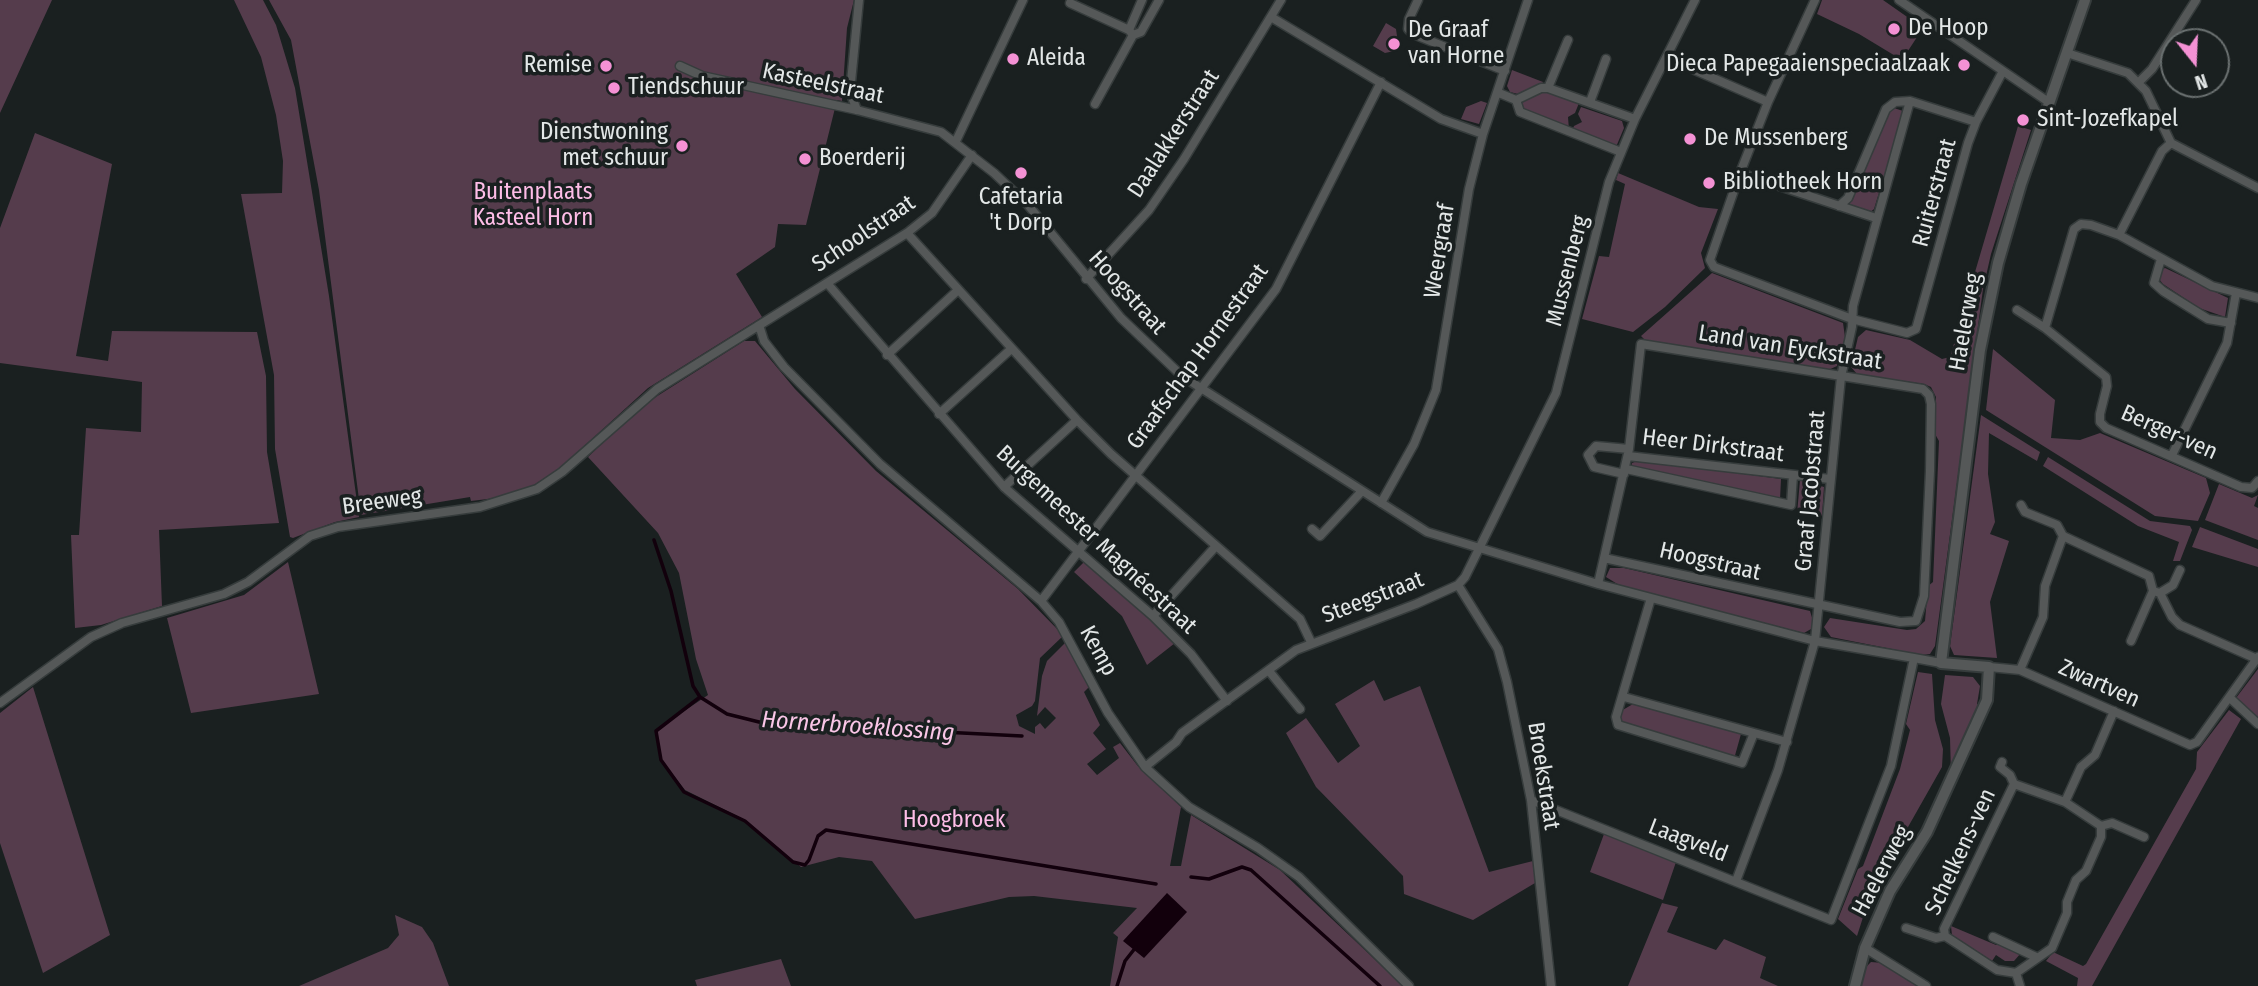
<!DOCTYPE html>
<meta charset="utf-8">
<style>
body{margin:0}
#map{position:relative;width:2258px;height:986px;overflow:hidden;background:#1a2020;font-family:"Fira Sans Condensed",sans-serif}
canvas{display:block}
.north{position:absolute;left:2160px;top:28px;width:70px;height:70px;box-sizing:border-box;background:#1a2020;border:2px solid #6a7070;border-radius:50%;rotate:162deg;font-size:19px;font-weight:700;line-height:28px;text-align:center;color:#e3e7e7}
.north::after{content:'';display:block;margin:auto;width:24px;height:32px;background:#f491d4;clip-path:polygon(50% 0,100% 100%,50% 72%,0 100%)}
</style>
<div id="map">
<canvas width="2258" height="986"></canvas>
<div class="north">N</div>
</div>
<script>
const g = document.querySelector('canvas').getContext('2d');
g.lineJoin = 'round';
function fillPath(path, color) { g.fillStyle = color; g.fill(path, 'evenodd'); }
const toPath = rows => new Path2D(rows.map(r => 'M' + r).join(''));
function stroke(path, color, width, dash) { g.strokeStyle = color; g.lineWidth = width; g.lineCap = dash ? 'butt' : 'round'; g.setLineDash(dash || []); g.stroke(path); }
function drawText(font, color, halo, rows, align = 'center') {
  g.font = font + ' "Fira Sans Condensed",sans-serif'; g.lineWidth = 7; g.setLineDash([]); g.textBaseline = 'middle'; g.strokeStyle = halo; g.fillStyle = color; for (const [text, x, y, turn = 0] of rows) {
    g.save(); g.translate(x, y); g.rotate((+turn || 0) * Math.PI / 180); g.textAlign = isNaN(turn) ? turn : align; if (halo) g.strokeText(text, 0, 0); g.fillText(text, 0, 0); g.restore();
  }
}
const green = toPath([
 [0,0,52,0,0,113],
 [234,0,263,0,276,25,295,88,329,296,359,517,335,522,293,538,290,537,275,449,274,375,241,194,282,193,283,161,276,115,261,57],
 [269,0,854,0,847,28,842,101,837,100,806,225,778,224,775,247,736,274,762,317,648,388,560,468,534,485,504,497,471,501,470,497,361,515,319,190,291,40],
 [1822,0,1883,0,1923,28,1902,60,1859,34,1817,14],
 [1386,23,1396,29,1399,50,1385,53,1373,46],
 [1512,70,1543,82,1542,84,1518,94,1510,92,1507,86],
 [1545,91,1579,103,1575,113,1568,117,1569,130,1521,109,1519,102],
 [1481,101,1487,103,1479,124,1461,119,1466,107],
 [1581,107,1622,121,1624,128,1616,147,1572,131,1574,126,1582,122,1578,114],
 [1894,108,1903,111,1903,115,1874,209,1868,214,1849,205,1890,112],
 [2018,126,2031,130,1991,254,1983,289,1935,646,1930,654,1922,655,1831,637,1824,627,1830,618,1907,630,1916,629,1925,621,1928,586,1933,582,1939,441,1935,434,1936,397,1931,387,1924,384,1857,374,1851,367,1858,337,1866,330,1910,340,1942,359,1950,357],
 [35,133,112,164,76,356,108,361,112,331,257,332,266,376,267,452,279,523,159,530,162,606,101,625,75,628,71,535,79,535,86,428,141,432,142,382,0,363,0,228],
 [1618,173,1699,207,1718,209,1701,253,1705,268,1665,307,1633,332,1582,319,1599,256,1609,257,1625,184,1616,180],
 [2165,268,2228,298,2225,317,2199,308,2163,284,2159,279,2161,270],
 [1712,273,1843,323,1845,337,1837,366,1826,371,1646,341,1641,336],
 [744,341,755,341,795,389,876,471,1018,589,1061,633,1063,636,1040,658,1035,701,1032,706,1016,715,1019,726,1035,734,1035,727,1040,723,1045,729,1056,718,1045,707,1037,716,1042,676,1047,661,1066,642,1089,687,1084,692,1100,725,1093,733,1106,749,1087,764,1097,775,1119,758,1113,747,1120,743,1137,765,1181,807,1170,866,1181,866,1191,815,1280,870,1403,986,1110,986,1118,937,1113,933,1137,908,1034,896,1009,897,915,919,872,861,839,857,801,867,745,820,685,790,661,760,657,741,656,730,708,695,696,659,679,573,658,533,588,457,640,407],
 [1993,349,2055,400,2051,438,2080,440,2100,433,2206,478,2210,493,2198,521,2155,516,1986,410],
 [1981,415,2040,452,2037,461,1989,433,1988,474,1995,522,1990,534,2009,541,1990,602,1997,658,1954,655,1950,646],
 [2048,457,2150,521,2190,526,2192,530,2180,561,2173,561,2179,542,2138,526,2043,466],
 [1640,460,1781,479,1780,500,1631,468,1632,463],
 [1800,480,1824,487,1822,516,1797,514],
 [2219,484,2252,498,2258,495,2254,506,2258,508,2258,540,2205,520],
 [2200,527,2258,549,2258,567,2192,547],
 [1085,561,1136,605,1175,643,1147,665,1122,616,1074,572],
 [288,562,319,694,191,713,167,618,244,595],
 [1610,568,1624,568,1810,611,1813,621,1811,629,1804,633,1792,630,1619,585,1606,577],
 [2258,669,2258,721,2236,698],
 [1918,672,1932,674,1935,720,1943,749,1942,767,1891,857,1866,908,1857,936,1838,919,1858,869,1863,866,1900,769,1910,730,1906,724],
 [1945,675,1973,677,1980,686,1977,704,1980,706,1951,773,1950,738,1941,704],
 [1374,680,1384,701,1420,686,1489,872,1533,861,1535,883,1473,920,1404,894,1403,876,1316,787,1286,733,1306,718,1338,763,1360,746,1335,704],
 [33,687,110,935,43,973,0,843,0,713],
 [1633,704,1741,734,1734,759,1707,747,1622,724,1619,720,1621,711],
 [2229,710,2241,719,2092,986,2077,986,2078,978,2046,961,2053,952,2083,966,2086,964,2196,769,2197,752],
 [1604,834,1676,862,1663,900,1590,872],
 [1662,903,1678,907,1667,932,1716,950,1724,939,1766,957,1760,978,1778,986,1628,986],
 [395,915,422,927,433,943,449,986,299,986,388,948,399,935],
 [1951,926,1996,945,2001,944,2021,953,2014,961,2005,961,1996,955,1992,961,1952,935],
 [781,959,791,986,697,986,695,980],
 [1871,962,1883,963,1918,986,1861,986,1865,968]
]);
const water = toPath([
 [1167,893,1187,912,1144,958,1123,941]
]);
const stream = toPath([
 [654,540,671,591,693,686,700,697,727,714,763,723,1022,736],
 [700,697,656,731,661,760,684,792,745,821,793,862,805,865,809,860,818,836,826,830,1156,884],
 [1191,877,1209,879,1242,867,1251,870,1380,986],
 [1117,986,1125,961,1136,947]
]);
const minor = toPath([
 [1418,0,1409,19,1408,29,1413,34,1505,71],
 [1815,0,1768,102,1740,173,1710,260,1714,267,1852,319,1907,333,1916,329,1968,143,1976,122,2003,71],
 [1899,0,2050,103],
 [1070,3,1129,30],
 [1271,17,1441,119,1483,134],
 [1133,35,1141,32,1159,0],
 [2067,53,2128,73,2146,91,2171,143,2258,188],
 [1667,58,1768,102],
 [680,66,702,76,857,110,941,132,994,173,1028,205,1121,318,1182,376,1427,532,1598,584],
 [2139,82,2152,69,2196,0],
 [1548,88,1568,40],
 [1499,93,1516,100,1541,88,1548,88,1635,119],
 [1516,100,1520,112,1621,152],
 [1590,102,1606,59],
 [1095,104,1133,35,1129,30,1142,0],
 [857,110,850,92,859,0],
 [956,141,1023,0],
 [2171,143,2162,151,2119,235,2091,225,2081,224,2074,229,2045,328,2106,377,2107,386,2100,414,2100,422,2106,428,2241,487,2252,488,2258,481],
 [1740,173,1876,218],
 [1839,206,1848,198,1886,109,1895,102,1910,101,1976,122],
 [907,233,1077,420,1111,454,1300,619,1311,642],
 [2119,235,2212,286,2258,298],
 [2161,259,2154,283,2163,291,2208,319,2231,323],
 [1086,279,1149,210,1184,159,1281,0],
 [827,283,1004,487,1153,616,1191,654,1227,701],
 [2017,310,2045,328],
 [759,325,764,341,784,367,880,464,1041,601,1059,622,1108,713,1145,767,1189,807,1258,848,1299,877,1409,986],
 [887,355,957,291],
 [939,414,1010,350],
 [2172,455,2227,343,2236,293],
 [1628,456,1830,479],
 [1626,469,1791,505,1793,475],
 [1624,474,1594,467,1588,455,1596,446,1629,449],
 [1004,487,1077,420],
 [1381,503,1414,444,1436,390,1469,189,1483,134,1528,0],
 [2021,505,2025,512,2057,525,2063,536,2149,576,2153,591,2131,641],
 [1312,529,1320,536,1362,491],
 [1604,558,1629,449,1641,344,1923,389,1929,395,1931,404,1930,471,1924,596,1916,621,1900,622,1604,558,1598,584,1815,641,1914,658],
 [1458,585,1498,649,1507,682,1531,800,1551,986],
 [2153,591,2160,593,2172,617,2180,625,2257,659],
 [2160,593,2173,585,2180,570],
 [1651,598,1616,717,1618,725,1742,763,1754,733],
 [1041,601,1276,289,1381,82],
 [1153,616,1216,546],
 [1989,667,2020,670,2190,745,2197,742,2258,657],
 [2020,670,2043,617,2045,586,2063,536],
 [1269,671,1300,709],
 [1624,697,1787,742],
 [2230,698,2258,724],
 [0,703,91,637,122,623,224,594,248,582,310,536,338,527,480,507,537,489,562,472,657,389,907,233,932,213,972,155],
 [2002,762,2000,767,2010,775,2014,784,2065,802,2101,826],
 [1145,767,1176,742,1182,733,1296,650,1416,604,1458,585,1465,577,1556,393,1609,182,1635,119,1695,0],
 [1531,800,1831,920,1891,766,1914,658,1941,663],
 [2065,802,2081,767,2095,755,2114,711],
 [2101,826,2112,823,2144,837],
 [1736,881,1778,770,1815,641,1841,377,1852,327,1853,306,1910,101],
 [1906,928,1936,938,1945,936,1997,970,2016,973,2052,948,2067,913,2067,902,2076,880,2086,871,2101,837,2101,826],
 [1945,936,1944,929,2014,784],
 [1993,937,2036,957],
 [1865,948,1926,986],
 [2016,973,2020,986]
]);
const tertiary = toPath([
 [1855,986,1865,948,1890,891,1927,832,1987,700,1989,667,1941,663,1980,350,1998,263,2021,184,2085,0]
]);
const markers = [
 [1894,29,7,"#f491d4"],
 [1394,44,7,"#f491d4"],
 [1013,59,7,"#f491d4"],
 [1964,65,7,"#f491d4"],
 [606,66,7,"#f491d4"],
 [614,88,7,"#f491d4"],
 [2023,120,7,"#f491d4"],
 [1690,139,7,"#f491d4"],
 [682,146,7,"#f491d4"],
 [805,159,7,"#f491d4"],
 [1021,173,7,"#f491d4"],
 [1709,183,7,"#f491d4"]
];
const poiNames = [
 ["De Hoop",1908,29],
 ["De Graaf",1408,31],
 ["van Horne",1408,57],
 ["Aleida",1027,59],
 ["Dieca Papegaaienspeciaalzaak",1950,65,"right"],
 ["Remise",592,66,"right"],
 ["Tiendschuur",628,88],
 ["Sint-Jozefkapel",2037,120],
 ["Dienstwoning",668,133,"right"],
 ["met schuur",668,159,"right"],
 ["De Mussenberg",1704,139],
 ["Boerderij",819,159],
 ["Bibliotheek Horn",1723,183],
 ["Cafetaria",1021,198,"center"],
 ["'t Dorp",1021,224,"center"]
];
const streetNames = [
 ["Kasteelstraat",823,84,12],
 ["Daalakkerstraat",1174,134,-57],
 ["Ruiterstraat",1935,193,-75],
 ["Schoolstraat",864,234,-34],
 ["Weergraaf",1440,251,-81],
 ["Mussenberg",1568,271,-76],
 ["Hoogstraat",1127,293,48],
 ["Haelerweg",1966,322,-80],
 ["Land van Eyckstraat",1790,348,9],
 ["Graafschap Hornestraat",1198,357,-54],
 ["Berger-ven",2169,433,24],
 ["Heer Dirkstraat",1713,446,7],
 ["Graaf Jacobstraat",1811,491,-85],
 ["Breeweg",382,502,-8],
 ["Burgemeester Magnéestraat",1096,540,43],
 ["Hoogstraat",1710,562,13],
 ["Steegstraat",1373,598,-21],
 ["Kemp",1098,651,61],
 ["Zwartven",2099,684,24],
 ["Broekstraat",1543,776,81],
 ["Laagveld",1688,841,21],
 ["Schelkens-ven",1961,852,-65],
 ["Haelerweg",1882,871,-62]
];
const parkNames = [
 ["Buitenplaats",533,193],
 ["Kasteel Horn",533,219],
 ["Hoogbroek",954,821]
];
const waterNames = [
 ["Hornerbroeklossing",858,727,4]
];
fillPath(green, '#553c4c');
fillPath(water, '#12000c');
stroke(stream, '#12000c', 3.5);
stroke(minor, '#363c3c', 11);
stroke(tertiary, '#363c3c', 14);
stroke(minor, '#555858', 8);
stroke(tertiary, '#555858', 10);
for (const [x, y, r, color] of markers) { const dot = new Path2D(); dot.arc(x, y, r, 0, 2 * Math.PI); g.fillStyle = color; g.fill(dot); stroke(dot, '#1a2020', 2.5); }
drawText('23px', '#e3e7e7', '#1a2020', poiNames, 'left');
drawText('23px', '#e3e7e7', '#1a2020', streetNames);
drawText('23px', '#febde7', '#1a2020', parkNames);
drawText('italic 24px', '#fac6e7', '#1a2020', waterNames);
</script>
